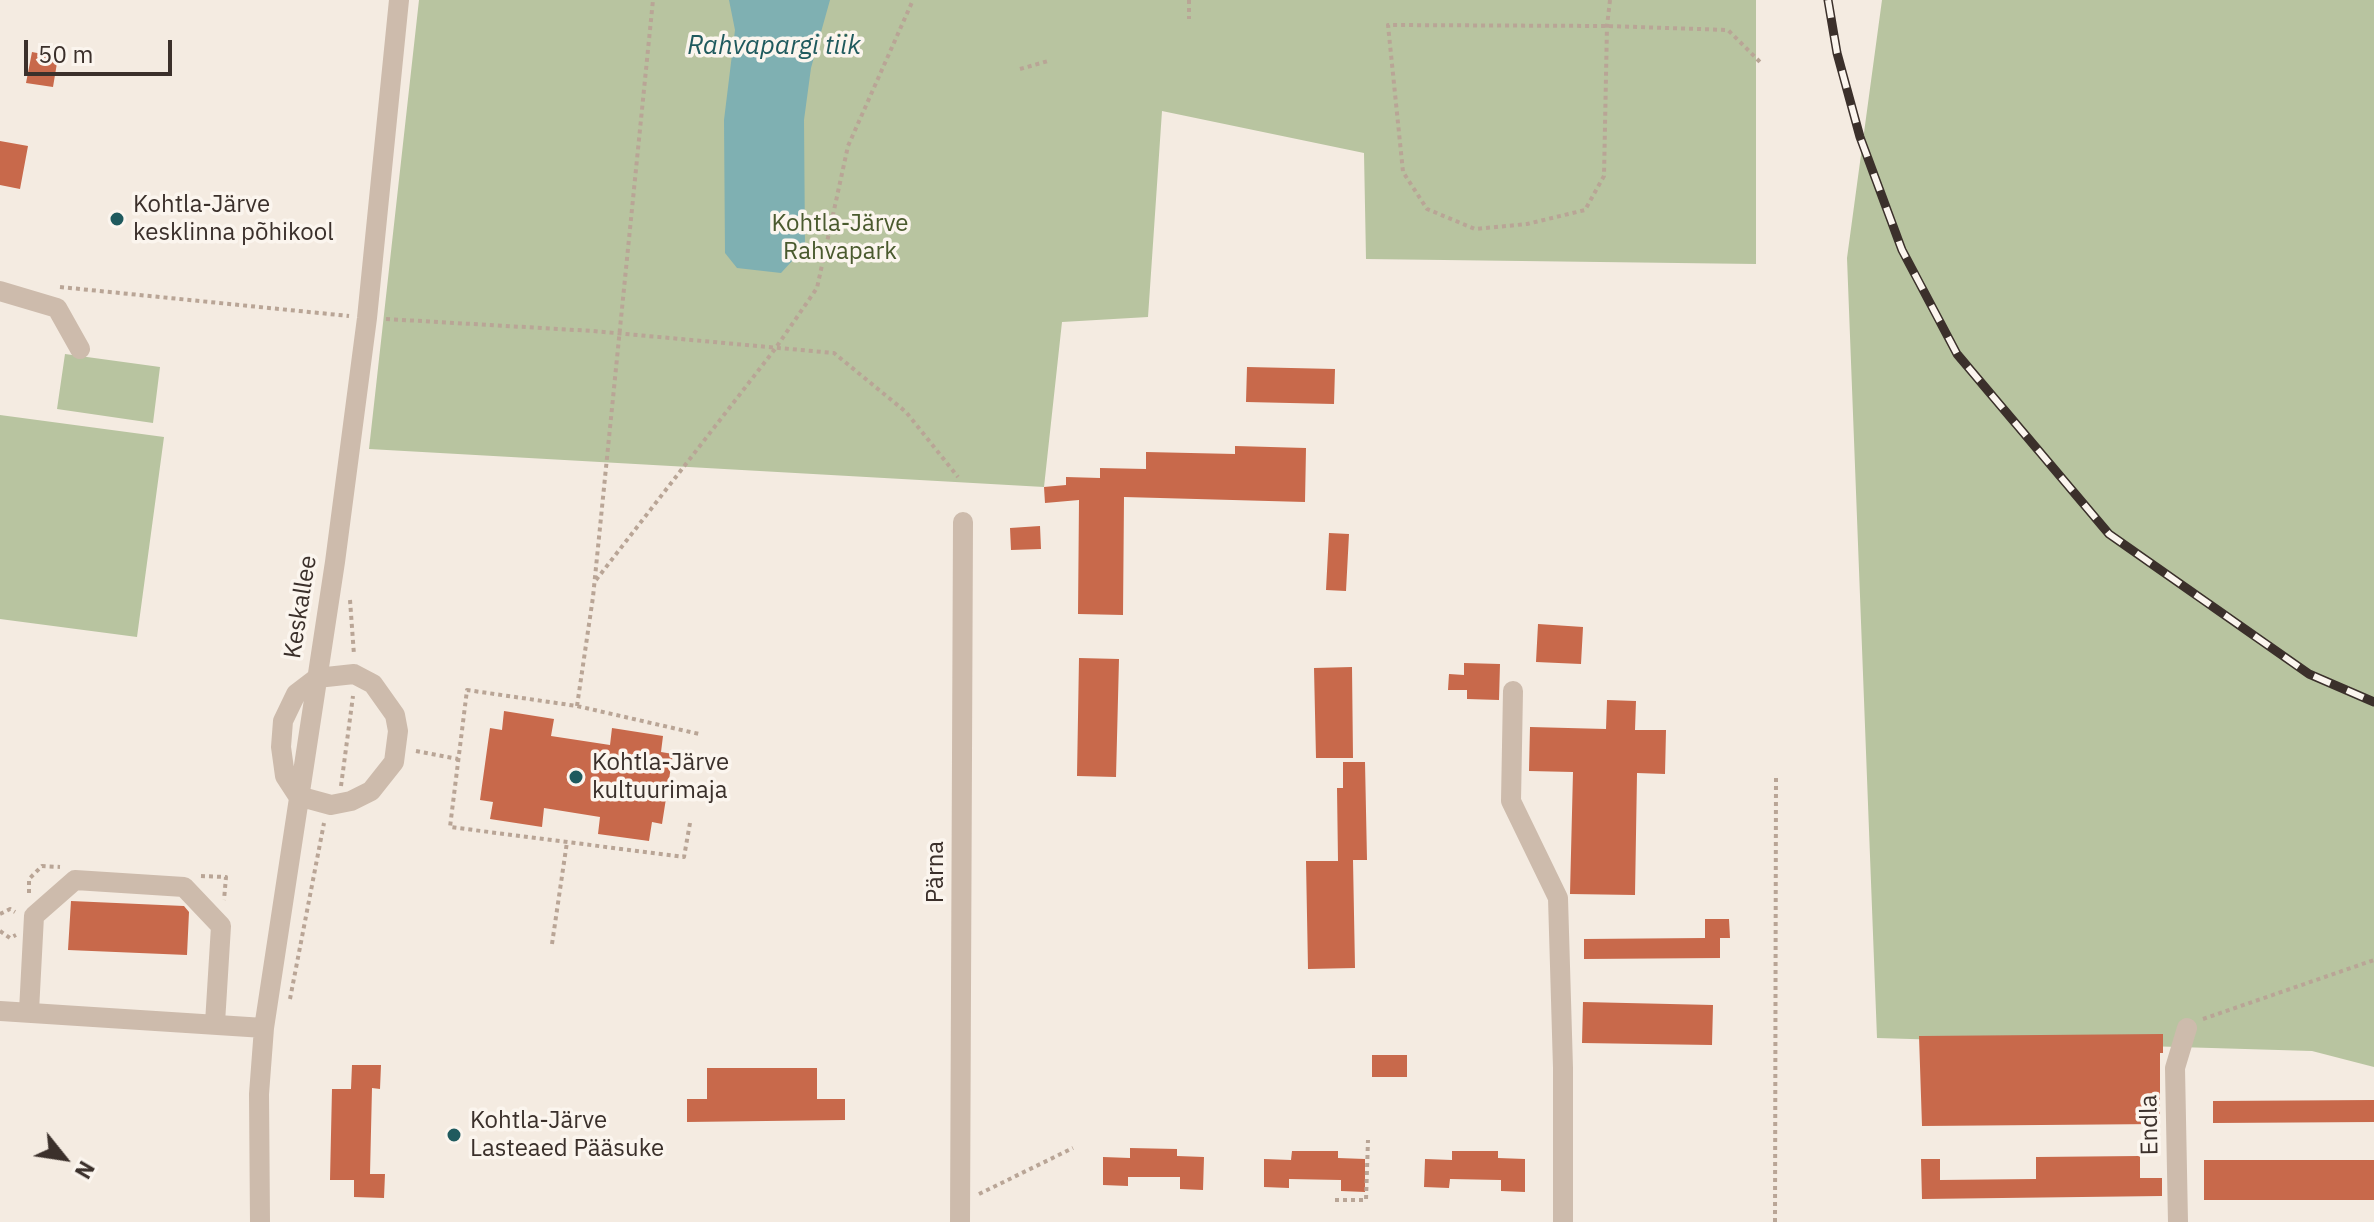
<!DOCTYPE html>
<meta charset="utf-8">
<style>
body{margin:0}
#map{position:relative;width:2374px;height:1222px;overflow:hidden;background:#f4ebe1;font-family:"IBM Plex Sans",sans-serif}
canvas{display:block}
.north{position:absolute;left:24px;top:1118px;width:80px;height:80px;-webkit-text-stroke:6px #fbf5ee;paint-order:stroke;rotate:120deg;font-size:22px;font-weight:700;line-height:32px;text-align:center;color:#3b302b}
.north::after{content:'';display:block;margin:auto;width:28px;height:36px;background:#3b302b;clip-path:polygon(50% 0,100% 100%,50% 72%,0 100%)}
.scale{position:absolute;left:24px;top:40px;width:148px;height:36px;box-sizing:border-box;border:4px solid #3b302b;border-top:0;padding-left:10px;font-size:24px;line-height:28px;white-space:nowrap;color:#3b302b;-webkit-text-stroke:6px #fbf5ee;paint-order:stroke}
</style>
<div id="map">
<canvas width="2374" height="1222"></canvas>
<div class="north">N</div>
<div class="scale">50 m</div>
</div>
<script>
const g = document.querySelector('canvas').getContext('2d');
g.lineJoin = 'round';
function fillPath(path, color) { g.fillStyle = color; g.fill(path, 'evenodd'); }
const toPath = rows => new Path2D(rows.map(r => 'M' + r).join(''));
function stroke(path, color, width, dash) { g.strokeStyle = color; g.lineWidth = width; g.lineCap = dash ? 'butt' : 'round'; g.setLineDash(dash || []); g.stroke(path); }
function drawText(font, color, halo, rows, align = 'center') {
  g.font = font + ' "IBM Plex Sans",sans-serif'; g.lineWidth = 7; g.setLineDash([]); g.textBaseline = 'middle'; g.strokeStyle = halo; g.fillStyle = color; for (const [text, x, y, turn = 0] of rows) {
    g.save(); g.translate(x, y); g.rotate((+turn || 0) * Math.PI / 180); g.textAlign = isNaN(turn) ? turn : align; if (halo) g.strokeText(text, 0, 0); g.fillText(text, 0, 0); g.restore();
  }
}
const green = toPath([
 [419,0,1756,0,1756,264,1366,259,1364,153,1162,111,1148,317,1062,322,1044,487,369,449],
 [1882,0,2374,0,2374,1067,2312,1051,1877,1038,1847,258],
 [65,354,160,367,153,423,57,409],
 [0,415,164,437,137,637,0,619]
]);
const water = toPath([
 [729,0,830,0,811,68,804,120,805,247,781,273,737,268,725,253,724,120,735,30]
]);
const building = toPath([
 [32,52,58,57,53,87,26,83],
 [0,141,28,146,20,189,0,185],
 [1247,367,1335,369,1334,404,1246,402],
 [1235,446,1306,448,1305,502,1124,497,1123,615,1078,614,1079,500,1045,503,1044,487,1066,485,1066,477,1100,478,1100,468,1146,469,1146,452,1235,454],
 [1040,526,1041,549,1011,550,1010,528],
 [1329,533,1349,534,1346,591,1326,590],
 [1538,624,1583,627,1581,664,1536,662],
 [1079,658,1119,659,1116,777,1077,776],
 [1464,663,1500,664,1499,700,1467,699,1467,690,1448,690,1449,674,1464,675],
 [1352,667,1353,758,1316,758,1314,668],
 [1607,700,1636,701,1635,730,1666,730,1665,774,1637,773,1635,895,1570,894,1573,772,1529,771,1530,727,1606,729],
 [504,711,554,719,551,736,610,745,612,728,663,736,661,752,673,754,662,824,652,822,649,841,598,834,600,817,544,808,542,827,490,819,493,802,480,800,490,728,502,730],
 [1343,762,1365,762,1367,860,1353,860,1355,968,1308,969,1306,861,1338,861,1337,788,1343,788],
 [71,901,184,906,189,912,187,955,68,950],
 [1705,919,1729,919,1730,938,1720,938,1720,958,1584,959,1584,939,1705,938],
 [1583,1002,1713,1005,1712,1045,1582,1043],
 [2163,1034,2163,1053,2160,1053,2160,1124,1922,1126,1919,1036],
 [1372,1055,1407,1055,1407,1077,1372,1077],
 [352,1065,381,1065,380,1089,372,1088,370,1174,385,1174,384,1198,354,1197,354,1180,330,1180,332,1089,351,1089],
 [707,1068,817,1068,817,1099,845,1099,845,1120,687,1122,687,1099,707,1099],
 [2374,1100,2374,1122,2213,1123,2213,1101],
 [1130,1148,1177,1149,1177,1156,1204,1157,1203,1190,1180,1189,1180,1177,1128,1177,1128,1186,1103,1185,1103,1157,1130,1158],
 [1292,1151,1338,1151,1338,1158,1365,1159,1365,1192,1341,1191,1341,1180,1289,1179,1289,1188,1264,1187,1264,1159,1291,1160],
 [1452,1151,1498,1151,1498,1158,1525,1159,1525,1192,1501,1191,1501,1180,1450,1179,1449,1188,1424,1187,1425,1159,1452,1160],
 [2140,1156,2140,1178,2162,1178,2162,1196,1922,1199,1921,1159,1940,1159,1940,1180,2036,1179,2036,1157],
 [2204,1160,2374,1160,2374,1200,2204,1200]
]);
const path = toPath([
 [1189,0,1189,19],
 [1610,0,1607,26,1604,176,1585,210,1527,224,1475,229,1427,209,1403,172,1388,25,1607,26,1728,30,1762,64],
 [1020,69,1048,61],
 [60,287,349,316],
 [386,319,593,331,834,353,906,412,958,477],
 [596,580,775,349,817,288,848,146,913,0],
 [350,600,354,655],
 [577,706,593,597,653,0],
 [416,751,458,759],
 [341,786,353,696],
 [690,823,684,857,450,827,467,690,577,706,699,734],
 [201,876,226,877,224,900],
 [29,893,29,879,42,866,60,867],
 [0,914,10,909,15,912],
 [0,931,10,938,16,935],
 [552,944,567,842],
 [290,999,324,823],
 [2203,1019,2374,960],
 [979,1194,1073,1148],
 [1335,1200,1366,1200,1368,1140],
 [1775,1222,1776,775]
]);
const minor = toPath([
 [0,291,57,308,80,349],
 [354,674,373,684,395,715,398,731,394,762,371,791,351,801,331,805,298,796,285,776,281,747,283,721,296,694,317,678,354,674],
 [1513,691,1511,801,1558,898,1563,1068,1563,1222],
 [0,1011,264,1028],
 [29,1011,34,916,75,880,184,887,221,926,215,1023],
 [260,1222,259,1094,264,1028,335,562,367,318,399,0],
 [960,1222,963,522],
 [2178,1222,2175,1068,2187,1028]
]);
const rail = toPath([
 [1828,0,1837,53,1860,137,1902,250,1957,354,2109,534,2309,674,2374,702]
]);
const markers = [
 [117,219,8,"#1f5a5e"],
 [576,777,8,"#1f5a5e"],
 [454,1135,8,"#1f5a5e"]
];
const poiNames = [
 ["Kohtla-Järve",133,205],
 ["kesklinna põhikool",133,233],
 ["Kohtla-Järve",592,763],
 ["kultuurimaja",592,791],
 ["Kohtla-Järve",470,1121],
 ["Lasteaed Pääsuke",470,1149]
];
const parkNames = [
 ["Kohtla-Järve",840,224],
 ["Rahvapark",840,252]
];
const streetNames = [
 ["Keskallee",301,607,-81],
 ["Pärna",936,872,-90],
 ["Endla",2150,1125,-91]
];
const waterNames = [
 ["Rahvapargi tiik",774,46]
];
fillPath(green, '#b8c4a0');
fillPath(water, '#7fb0b2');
fillPath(building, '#c8694b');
stroke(path, '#b9a596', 4, [4, 4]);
stroke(minor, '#cdbbac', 20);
stroke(rail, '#3b302b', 9);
stroke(rail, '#fbf5ee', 6, [18]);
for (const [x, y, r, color] of markers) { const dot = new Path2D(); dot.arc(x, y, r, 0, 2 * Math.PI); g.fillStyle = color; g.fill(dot); stroke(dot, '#fbf5ee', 3); }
drawText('24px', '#3b302b', '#fbf5ee', poiNames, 'left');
drawText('24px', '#4a5a2e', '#fbf5ee', parkNames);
drawText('24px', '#3b302b', '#fbf5ee', streetNames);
drawText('italic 26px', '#1f5a5e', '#fbf5ee', waterNames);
</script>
